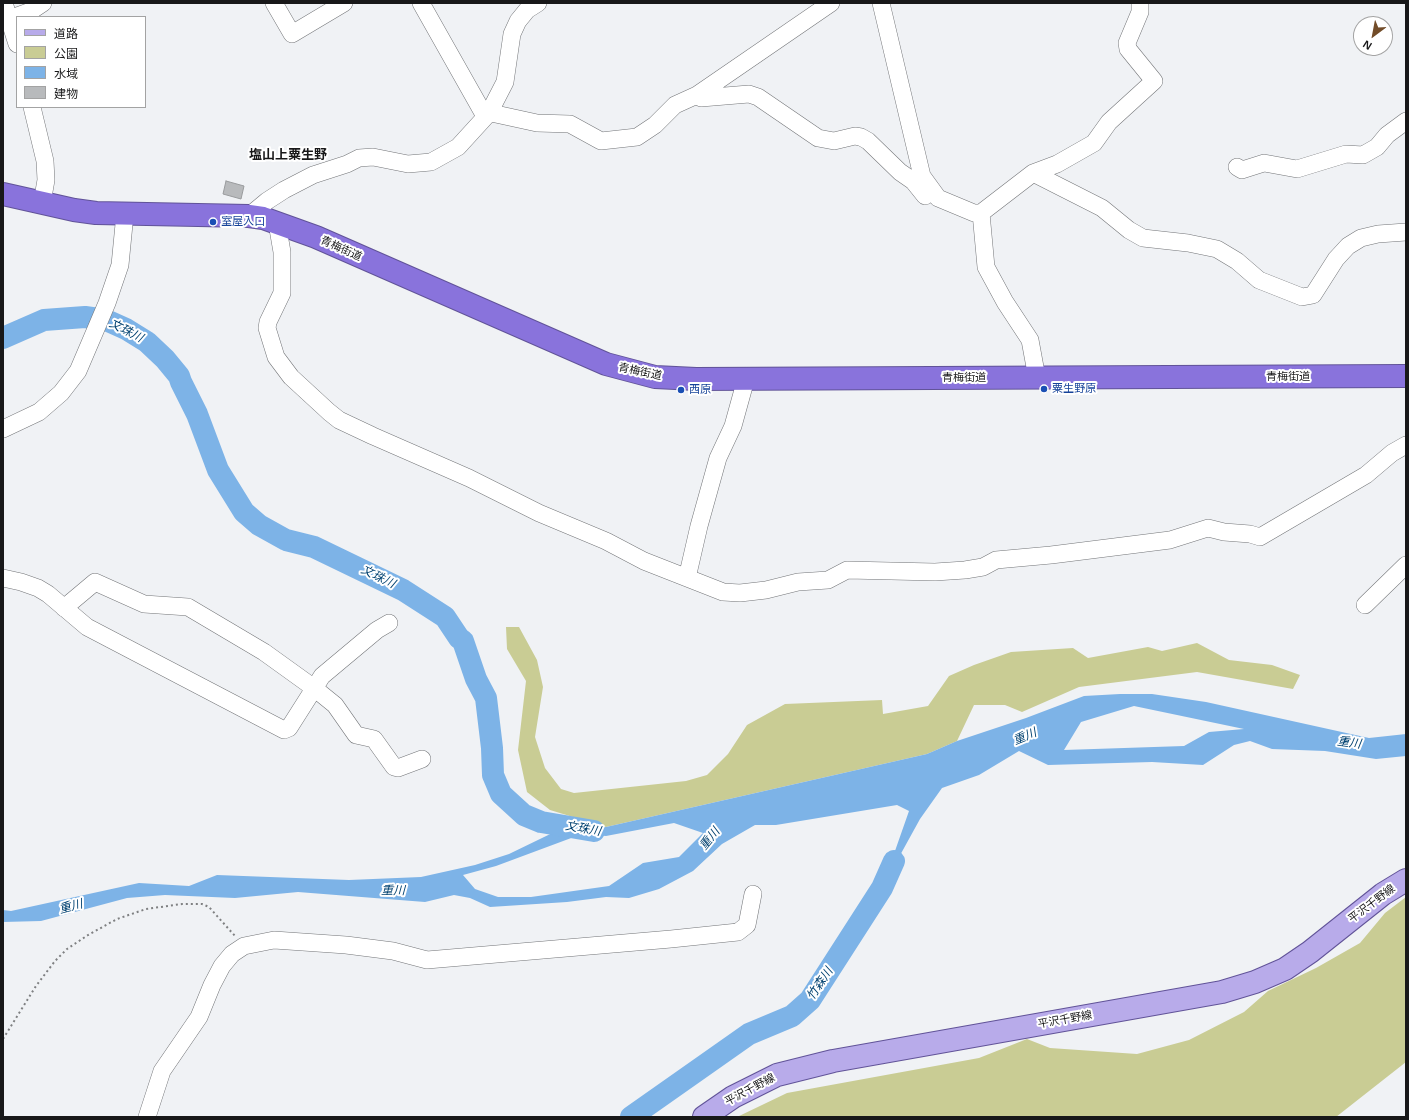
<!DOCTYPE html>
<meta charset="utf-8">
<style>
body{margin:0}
#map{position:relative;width:1409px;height:1120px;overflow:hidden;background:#f0f2f5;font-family:Arial,"Noto Sans JP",sans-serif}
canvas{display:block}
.frame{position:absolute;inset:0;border:4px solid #181819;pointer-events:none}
.legend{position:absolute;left:16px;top:16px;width:130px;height:92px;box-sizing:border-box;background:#fff;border:1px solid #a3a3a3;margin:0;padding:5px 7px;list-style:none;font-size:12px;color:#181819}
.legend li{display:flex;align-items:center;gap:8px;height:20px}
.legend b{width:20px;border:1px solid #a3a3a3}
.north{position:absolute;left:1353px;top:16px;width:40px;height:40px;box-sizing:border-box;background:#fff;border:1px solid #a3a3a3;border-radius:50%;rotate:212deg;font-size:11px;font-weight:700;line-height:16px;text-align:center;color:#181819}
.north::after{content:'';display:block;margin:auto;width:14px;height:18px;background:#724c29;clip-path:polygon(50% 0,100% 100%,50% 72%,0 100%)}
</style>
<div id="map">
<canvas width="1409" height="1120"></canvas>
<div class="frame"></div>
<ul class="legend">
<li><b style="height:5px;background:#b8abea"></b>道路</li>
<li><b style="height:11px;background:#c9cc94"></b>公園</li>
<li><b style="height:11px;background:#7db3e7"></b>水域</li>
<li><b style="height:11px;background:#b8babc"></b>建物</li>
</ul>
<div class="north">N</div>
</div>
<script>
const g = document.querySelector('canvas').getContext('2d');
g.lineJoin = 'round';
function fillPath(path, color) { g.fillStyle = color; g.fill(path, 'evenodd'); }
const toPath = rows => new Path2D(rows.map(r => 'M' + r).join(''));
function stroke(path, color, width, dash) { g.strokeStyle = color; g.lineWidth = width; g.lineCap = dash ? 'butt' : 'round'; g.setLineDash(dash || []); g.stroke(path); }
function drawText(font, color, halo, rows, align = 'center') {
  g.font = font + ' Arial,"Noto Sans JP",sans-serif'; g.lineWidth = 4; g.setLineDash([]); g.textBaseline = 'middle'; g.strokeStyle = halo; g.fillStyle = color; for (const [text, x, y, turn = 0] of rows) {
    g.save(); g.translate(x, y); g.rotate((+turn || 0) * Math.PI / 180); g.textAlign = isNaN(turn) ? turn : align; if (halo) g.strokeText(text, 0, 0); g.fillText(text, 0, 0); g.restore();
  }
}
const green = toPath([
 [506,627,519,627,537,660,543,687,535,737,545,768,561,789,574,793,686,781,707,775,728,754,747,725,785,704,882,700,883,714,928,706,949,676,974,665,1011,652,1073,648,1088,658,1148,647,1162,651,1197,643,1229,660,1272,665,1300,675,1293,689,1197,672,1079,687,1022,712,1005,705,974,705,957,741,927,754,606,827,550,810,527,792,518,750,526,681,507,649],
 [1406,897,1406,1062,1336,1117,737,1117,787,1093,979,1058,1027,1039,1050,1048,1137,1054,1189,1040,1244,1012,1268,991,1316,968,1360,943,1385,913]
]);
const water = toPath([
 [1120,694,1152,694,1206,702,1369,738,1406,734,1406,756,1376,759,1325,751,1272,749,1250,741,1234,745,1203,765,1152,762,1048,765,1019,751,979,775,942,788,920,819,882,888,909,811,897,805,776,825,755,825,722,844,693,871,659,889,629,898,606,897,567,902,490,907,470,898,454,895,425,902,298,892,235,898,165,895,127,898,41,921,3,922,3,910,11,911,139,883,189,886,217,875,349,880,421,877,475,865,509,854,573,823,606,827,927,754,957,741,1026,718,1084,696],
 [1134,706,1244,729,1209,732,1184,746,1064,750,1081,722],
 [674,823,703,833,679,857,643,863,609,886,531,897,498,897,475,889,463,875,496,866,582,834,606,836]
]);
const river = toPath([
 [3,338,44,320,85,317,106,320,126,329,147,342,165,359,179,376,181,382,197,414,218,470,244,512,259,525,286,540,314,547,403,590,445,617,459,638,463,641,476,679,486,698,492,748,493,775,501,794,524,815,541,822,594,831],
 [631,1117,749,1034,792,1016,810,1000,882,888,894,861]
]);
const building = toPath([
 [226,181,244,186,241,199,223,194,226,181]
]);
const path = toPath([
 [3,1039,36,986,55,961,67,949,88,935,117,919,146,909,182,904,202,904,209,907,235,936]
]);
const minor = toPath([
 [4,3,17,44],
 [274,3,292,34,344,3],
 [421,3,482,111,537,123,570,124,601,141,637,137,655,125,675,105,697,95,831,3],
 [881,3,922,176,938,198,974,213,981,213,1033,173,1057,164,1094,143,1109,122,1154,81,1128,49,1127,43,1140,12,1140,3],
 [9,19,31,11,43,3],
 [697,95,701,98,749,94,758,97,818,138,834,141,855,136,861,137,868,141,900,172,913,181,925,196],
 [32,107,45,161,46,180,42,203],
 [1237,167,1242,170,1264,163,1297,169,1346,154,1363,155,1377,147,1387,135,1406,121],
 [1033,173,1102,208,1129,230,1143,238,1188,243,1217,249,1237,261,1259,280,1302,297,1313,295,1336,259,1348,246,1361,238,1378,234,1406,232],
 [981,213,986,267,1005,302,1030,340,1037,378],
 [249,216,267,201,284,190,313,175,347,164,359,158,373,157,408,164,431,162,458,147,489,113,505,82,512,34,518,21,527,10,538,3],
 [277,223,282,252,282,293,268,322,267,328,276,357,291,377,329,412,339,420,373,436,469,478,539,513,606,541,644,561,723,592,740,593,766,590,798,582,828,580,847,570,935,572,965,570,983,567,996,560,1051,555,1170,540,1208,528,1224,532,1250,534,1260,537,1366,475,1392,453,1406,445],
 [3,429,39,412,61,393,78,371,107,303,120,265,125,214],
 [3,578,21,582,38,588,48,594,87,627,284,730,289,728,322,676,377,630,389,623],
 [687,578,699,526,718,458,733,426,746,379],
 [1365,605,1406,565],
 [64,608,95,582,144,604,188,607,264,652,314,688,335,705,356,735,374,739,394,767,398,768,422,759],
 [147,1117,162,1071,199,1017,212,985,222,966,232,954,244,946,274,940,346,945,393,951,427,960,671,939,738,932,747,925,753,894]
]);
const major = toPath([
 [704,1117,733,1097,777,1075,833,1061,1222,992,1255,982,1285,969,1310,952,1383,894,1406,880]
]);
const highway = toPath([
 [3,194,74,210,96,213,249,216,263,218,316,237,606,364,655,377,696,379,1406,376]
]);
const markers = [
 [213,222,4,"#1a4fb4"],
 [1044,389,4,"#1a4fb4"],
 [681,390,4,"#1a4fb4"]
];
const transitNames = [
 ["室屋入口",221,222],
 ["粟生野原",1052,389],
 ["西原",689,390]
];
const streetNames = [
 ["青梅街道",341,249,24],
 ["青梅街道",640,372,12],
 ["青梅街道",1288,377],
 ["青梅街道",964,378],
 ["平沢千野線",1372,904,-37],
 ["平沢千野線",1065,1020,-10],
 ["平沢千野線",750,1090,-28]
];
const waterNames = [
 ["文珠川",126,331,27],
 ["文珠川",378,577,26],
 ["重川",1025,737,-23],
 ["重川",1349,743,8],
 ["文珠川",583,829,10],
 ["重川",710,839,-51],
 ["重川",393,891,1],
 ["重川",71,907,-15],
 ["竹森川",820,984,-56]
];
const quarterNames = [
 ["塩山上粟生野",288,155]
];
fillPath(green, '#c9cc94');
fillPath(water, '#7db3e7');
stroke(river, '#7db3e7', 22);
fillPath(building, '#b8babc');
stroke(building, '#999b9d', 1);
stroke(minor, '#737578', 18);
stroke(major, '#615398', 24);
stroke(highway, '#615398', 24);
stroke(path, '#7f8082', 2, [2, 3]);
stroke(minor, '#fff', 17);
stroke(major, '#b8abea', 22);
stroke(highway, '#8973dc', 22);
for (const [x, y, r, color] of markers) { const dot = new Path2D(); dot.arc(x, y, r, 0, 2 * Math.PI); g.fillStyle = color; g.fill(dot); stroke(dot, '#fff', 1.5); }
drawText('11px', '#164399', '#fff', transitNames, 'left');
drawText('11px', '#181819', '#fff', streetNames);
drawText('italic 12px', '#024271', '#fff', waterNames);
drawText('bold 13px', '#181819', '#fff', quarterNames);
</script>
